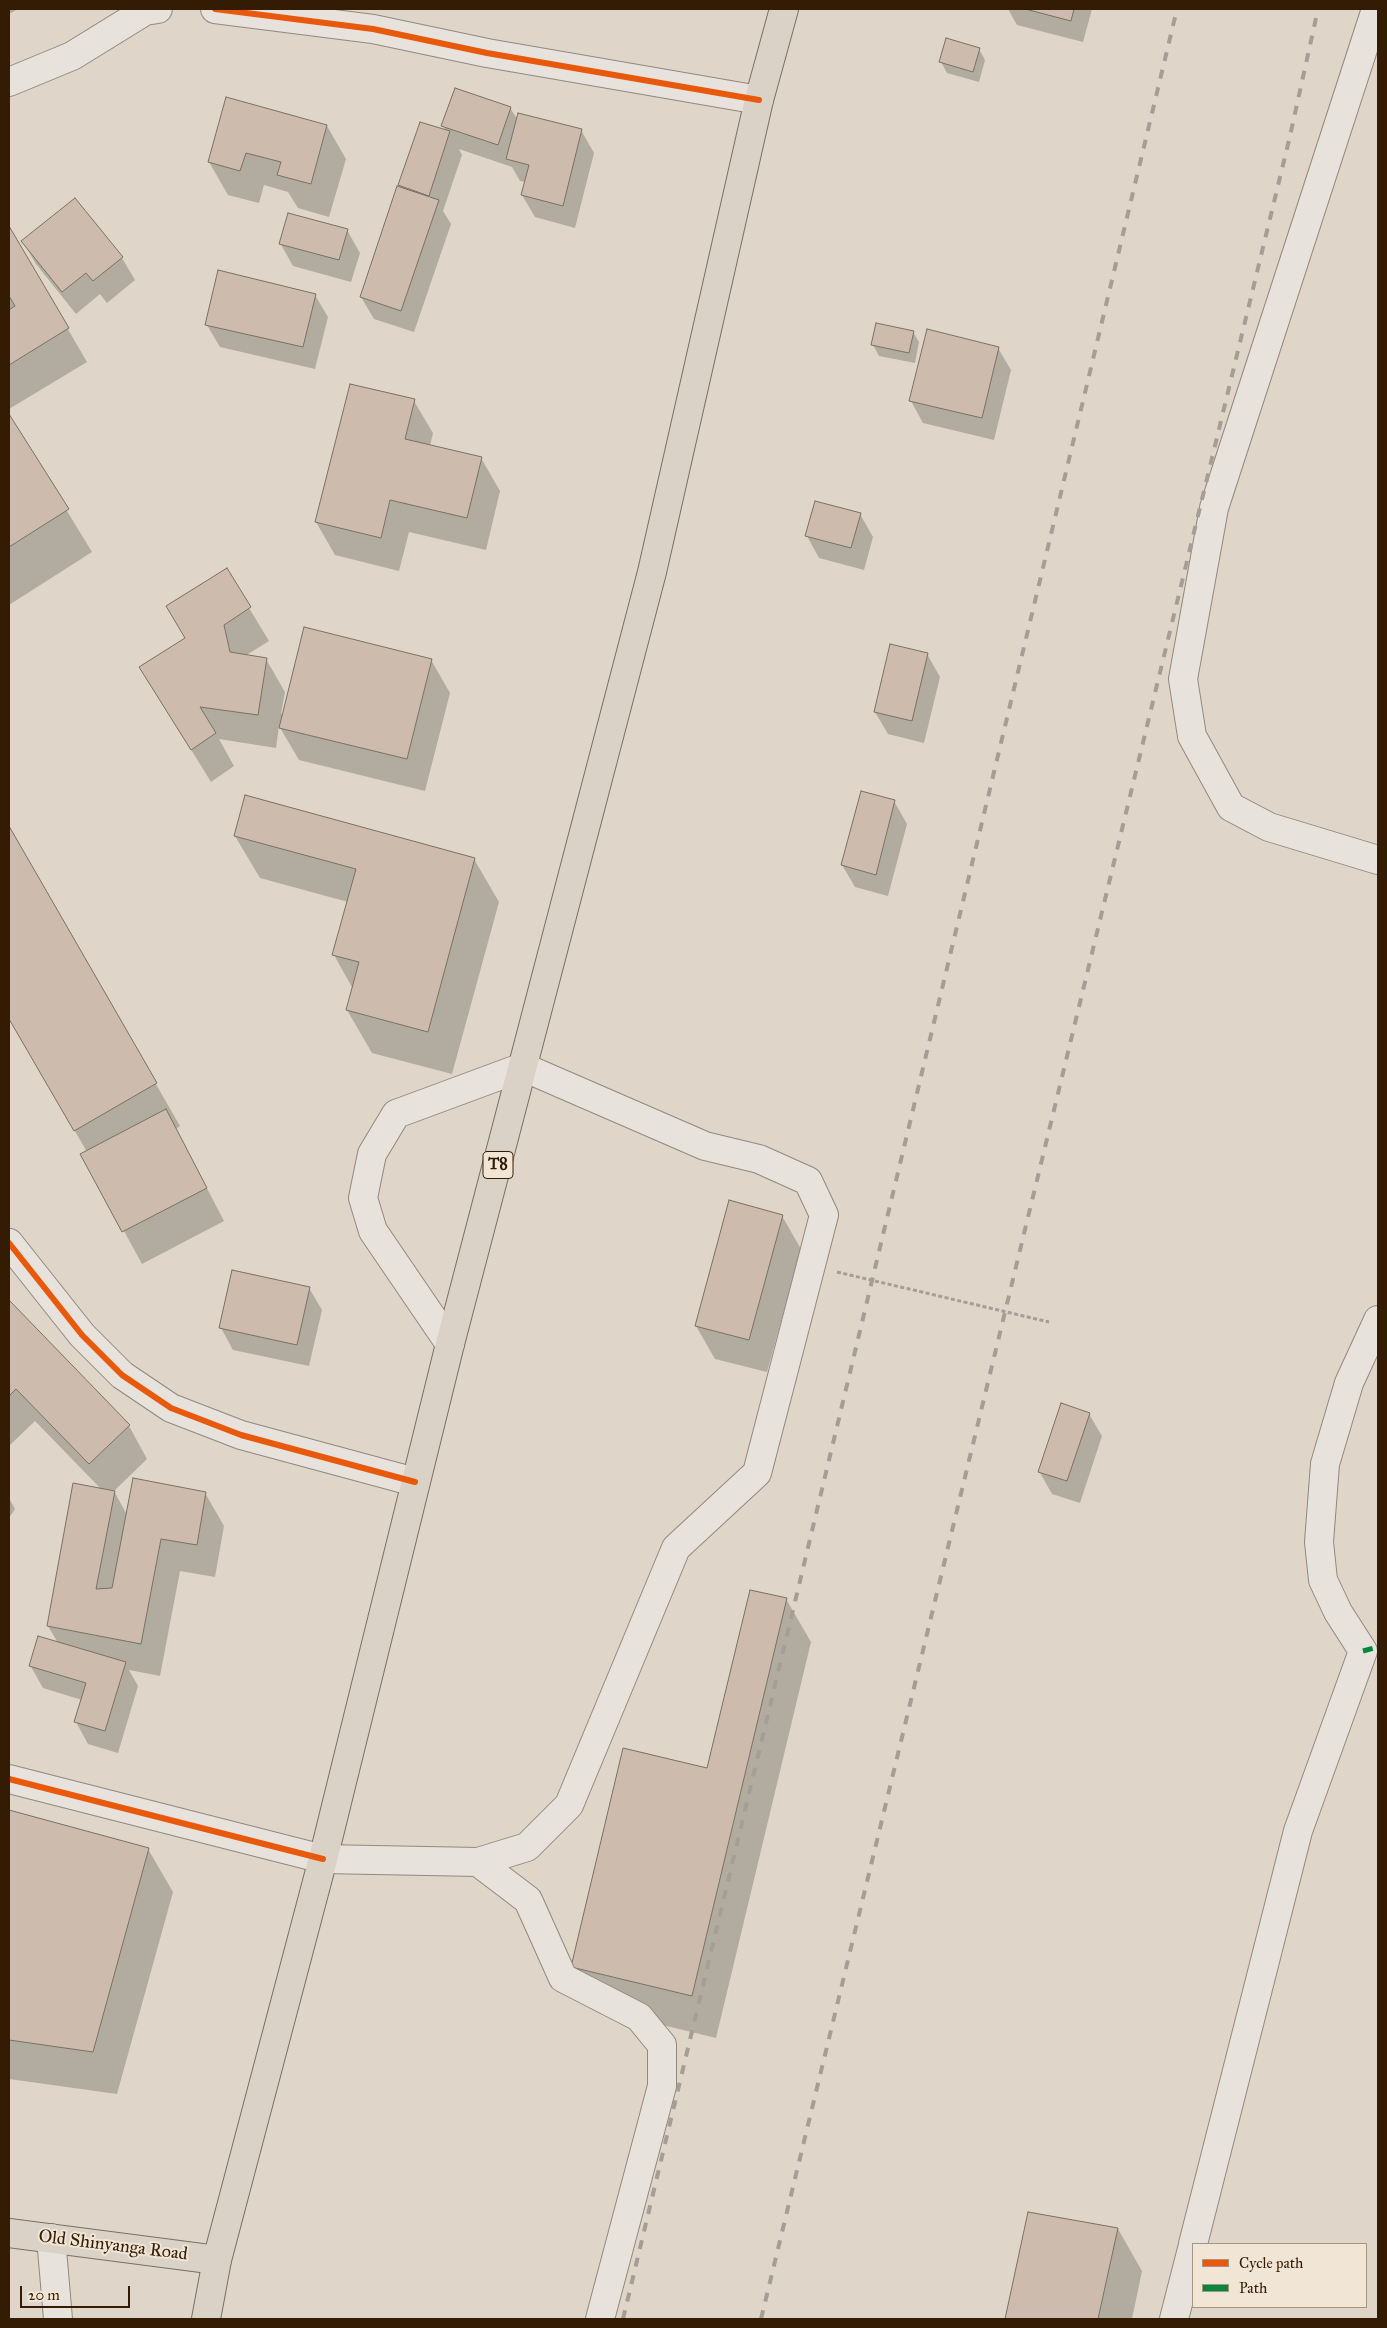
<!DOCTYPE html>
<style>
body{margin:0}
#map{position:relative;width:1387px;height:2328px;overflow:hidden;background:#dfd6c9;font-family:"IM FELL Great Primer",serif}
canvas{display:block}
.frame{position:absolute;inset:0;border:10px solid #341c04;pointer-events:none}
.legend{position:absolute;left:1192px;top:2243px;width:175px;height:65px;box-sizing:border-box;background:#f1e5d5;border:1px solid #a59581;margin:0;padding:6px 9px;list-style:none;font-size:15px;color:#341c04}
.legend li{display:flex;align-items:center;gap:10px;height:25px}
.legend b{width:25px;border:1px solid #a59581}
.scale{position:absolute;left:20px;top:2286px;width:110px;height:22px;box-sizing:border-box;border:2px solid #341c04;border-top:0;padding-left:6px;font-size:15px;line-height:18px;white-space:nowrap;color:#341c04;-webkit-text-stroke:4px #f1e5d5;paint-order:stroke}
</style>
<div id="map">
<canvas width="1387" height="2328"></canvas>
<div class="frame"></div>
<ul class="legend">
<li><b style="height:6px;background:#e8590c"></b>Cycle path</li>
<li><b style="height:6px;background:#00873e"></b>Path</li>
</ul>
<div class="scale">20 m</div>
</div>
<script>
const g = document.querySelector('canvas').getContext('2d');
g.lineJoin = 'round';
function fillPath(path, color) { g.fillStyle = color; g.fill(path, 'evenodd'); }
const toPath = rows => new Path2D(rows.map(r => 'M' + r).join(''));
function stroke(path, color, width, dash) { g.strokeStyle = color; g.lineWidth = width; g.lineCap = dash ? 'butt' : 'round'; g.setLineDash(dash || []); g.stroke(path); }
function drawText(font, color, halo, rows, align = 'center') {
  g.font = font + ' "IM FELL Great Primer",serif'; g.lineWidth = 4; g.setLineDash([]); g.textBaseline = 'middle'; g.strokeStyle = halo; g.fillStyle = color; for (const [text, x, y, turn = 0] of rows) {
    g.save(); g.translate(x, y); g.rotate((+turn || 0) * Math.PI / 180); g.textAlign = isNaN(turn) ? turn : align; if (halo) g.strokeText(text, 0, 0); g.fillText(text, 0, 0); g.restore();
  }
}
const shadow = toPath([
 [9,9,18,9,9,14],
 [1008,9,1092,9,1083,42,1017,25],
 [979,49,985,60,979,82,947,73,941,62],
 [510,108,518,120,581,130,594,153,575,228,535,217,522,195,525,182,520,181,512,167,459,149,462,155,443,211,451,224,414,332,374,319,361,297,402,190,399,185,446,131,443,126],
 [327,126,346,159,329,217,298,208,288,192,264,185,259,203,228,195,209,162],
 [74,200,122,258,135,280,107,303,100,294,76,314,36,264,23,242],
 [9,228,87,362,9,409],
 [347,230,360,253,351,282,293,266,280,243],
 [315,295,328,317,315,369,220,347,207,325],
 [913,332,919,342,915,363,879,356,873,345],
 [998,348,1011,370,994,440,923,423,911,401],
 [414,401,433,433,430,446,481,458,500,491,486,550,409,532,399,571,335,555,316,522],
 [9,416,92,552,9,605],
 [860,514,873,537,864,570,819,558,807,536],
 [226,570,269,641,245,656,266,659,285,692,281,714,431,660,450,693,425,791,299,760,279,726,276,748,219,739,234,766,211,782,141,668,186,639],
 [927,654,940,677,924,743,888,734,875,712],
 [894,801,907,824,888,896,855,887,842,865],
 [9,829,180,1126,176,1129,224,1221,142,1264,82,1154,87,1152,9,1017],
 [235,836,474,859,499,902,452,1074,372,1053,347,1010,353,989,334,955,348,902,260,878],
 [782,1216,801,1249,767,1372,715,1359,696,1326],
 [309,1288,322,1310,309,1366,233,1350,221,1328],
 [9,1301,129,1426,147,1459,114,1491,127,1515,205,1493,224,1526,215,1577,180,1571,160,1676,129,1670,138,1686,118,1753,88,1744,76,1722,82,1700,43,1688,30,1665,58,1643,48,1626,102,1490,35,1421,9,1446],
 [1089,1414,1102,1436,1080,1503,1052,1494,1039,1471],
 [9,1498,15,1509,9,1518],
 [786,1599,811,1642,716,2038,597,2009,572,1967,708,1770],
 [9,1811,148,1849,173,1892,117,2094,9,2079],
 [1029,2214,1118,2229,1142,2271,1132,2319,1006,2319]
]);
const building = toPath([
 [1025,9,1074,9,1071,21,1025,9],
 [946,38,980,48,973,72,939,62,946,38],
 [455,88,511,107,498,145,441,126,455,88],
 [226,97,327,125,311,184,277,175,281,162,246,153,240,171,208,162,226,97],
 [518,113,582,129,563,206,521,195,529,165,506,159,518,113],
 [420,122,450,131,429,196,398,185,420,122],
 [397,186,439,200,401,311,360,297,397,186],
 [75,198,123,257,93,281,86,273,62,292,21,241,75,198],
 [288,213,348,229,339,260,279,244,288,213],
 [9,226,69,328,9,365,9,310,15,306,9,296,9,226],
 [218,270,316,294,303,347,205,325,218,270],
 [876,323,914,331,909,353,871,345,876,323],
 [927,329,999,347,982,418,909,401,927,329],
 [350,384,415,399,405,439,482,457,467,518,390,500,381,538,315,522,350,384],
 [9,414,69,509,9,547,9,414],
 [815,501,861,513,851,548,805,536,815,501],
 [227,568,251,607,224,625,230,652,267,658,258,715,200,707,216,733,191,750,139,667,185,638,166,606,227,568],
 [304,627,432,659,407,759,279,728,304,627],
 [890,644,928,653,912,721,874,712,890,644],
 [861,791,895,800,876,875,841,865,861,791],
 [245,795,475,858,428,1032,346,1010,359,962,332,955,356,869,234,836,245,795],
 [9,826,157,1083,74,1131,9,1019,9,826],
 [166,1109,207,1188,122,1232,80,1154,166,1109],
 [729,1200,783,1215,749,1340,695,1326,729,1200],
 [232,1270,310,1287,297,1345,219,1328,232,1270],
 [9,1300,130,1425,89,1464,16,1389,9,1396,9,1300],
 [1061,1403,1090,1413,1067,1481,1038,1472,1061,1403],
 [133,1478,206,1492,197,1545,161,1539,141,1644,47,1626,73,1483,115,1491,96,1589,112,1588,133,1478],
 [750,1590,787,1598,692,1996,571,1967,623,1748,707,1768,750,1590],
 [38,1636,126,1662,105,1731,74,1722,86,1683,29,1666,38,1636],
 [9,1810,149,1848,93,2052,9,2040,9,1810],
 [1028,2212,1118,2228,1098,2319,1005,2319,1028,2212]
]);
const minor = toPath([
 [215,9,373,29,487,53,759,100],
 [1376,9,1214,508,1183,679,1192,736,1231,807,1269,827,1378,860],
 [9,82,72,56,145,11,158,9],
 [9,1243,82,1335,122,1375,171,1408,241,1435,415,1482],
 [9,1779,323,1859,478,1862,527,1847,569,1805,676,1548,757,1473,824,1215,808,1181,759,1159,705,1146,523,1067,396,1114,372,1154,363,1198,373,1231,450,1344],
 [478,1862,528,1900,563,1978,639,2017,662,2045,662,2086,600,2319],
 [51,2238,58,2319],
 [1193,2244,1298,1831,1363,1651,1338,1612,1323,1580,1319,1542,1325,1464,1349,1383,1378,1320],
 [1174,2319,1193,2245]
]);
const major = toPath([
 [9,2233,217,2260]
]);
const highway = toPath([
 [206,2319,217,2260,323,1859,450,1344,652,572,759,100,784,9]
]);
const rail = toPath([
 [623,2319,1177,9],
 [761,2319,1290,136,1318,9]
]);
const pathBridge = toPath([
 [837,1272,1049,1322]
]);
const quiet = toPath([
 [1363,1651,1378,1647]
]);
const cycleway = toPath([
 [215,9,373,29,487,53,759,100],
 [9,1243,82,1335,122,1375,171,1408,241,1435,415,1482],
 [9,1779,323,1859]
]);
const shields = [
 [498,1165,30]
];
const shieldNames = [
 ["T8",498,1165]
];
const streetNames = [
 ["Old Shinyanga Road",113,2246,7]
];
fillPath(shadow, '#0003');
fillPath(building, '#cdbcae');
stroke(building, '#787065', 1);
stroke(minor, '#91897f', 30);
stroke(major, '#787065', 30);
stroke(highway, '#787065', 30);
stroke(minor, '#e7e2db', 28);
stroke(major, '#dad2c6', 28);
stroke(highway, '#dad2c6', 28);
stroke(rail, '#a49e96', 4, [9, 9]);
stroke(pathBridge, '#a49e96', 3, [4, 2.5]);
stroke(quiet, '#00873e', 5, [10, 5]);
stroke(cycleway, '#e8590c', 6);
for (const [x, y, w] of shields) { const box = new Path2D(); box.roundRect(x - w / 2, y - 13.5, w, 27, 4); g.fillStyle = '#f1e5d5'; g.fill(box); stroke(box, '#341c04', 1); }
drawText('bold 16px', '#341c04', null, shieldNames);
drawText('18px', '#341c04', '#f1e5d5', streetNames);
</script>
